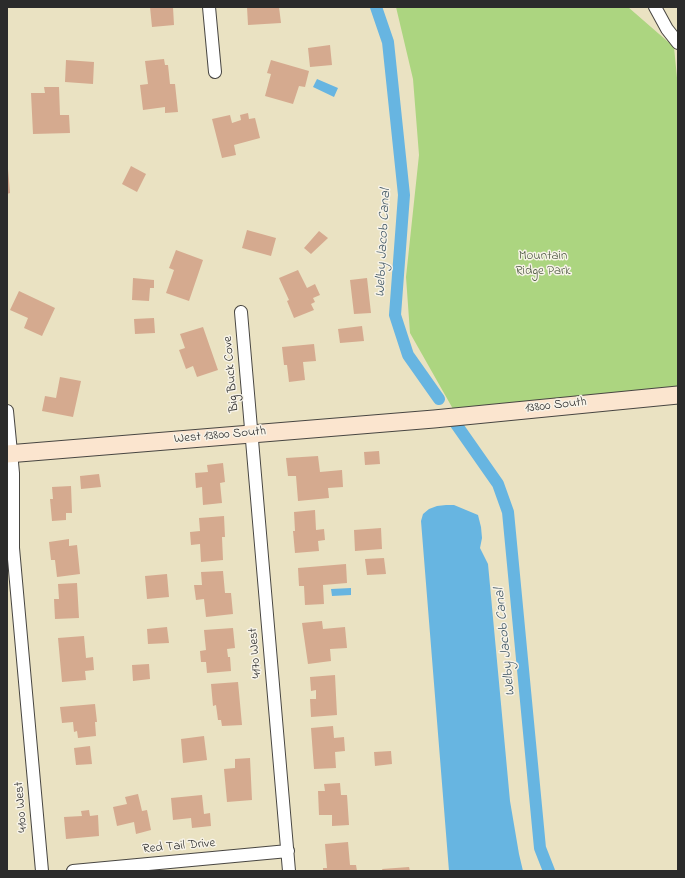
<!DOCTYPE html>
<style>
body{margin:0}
#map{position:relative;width:685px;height:878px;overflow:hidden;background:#eae2c2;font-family:"Indie Flower",sans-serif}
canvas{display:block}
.frame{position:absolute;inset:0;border:8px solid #2b2b2b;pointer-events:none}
</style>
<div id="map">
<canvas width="685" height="878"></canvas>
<div class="frame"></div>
</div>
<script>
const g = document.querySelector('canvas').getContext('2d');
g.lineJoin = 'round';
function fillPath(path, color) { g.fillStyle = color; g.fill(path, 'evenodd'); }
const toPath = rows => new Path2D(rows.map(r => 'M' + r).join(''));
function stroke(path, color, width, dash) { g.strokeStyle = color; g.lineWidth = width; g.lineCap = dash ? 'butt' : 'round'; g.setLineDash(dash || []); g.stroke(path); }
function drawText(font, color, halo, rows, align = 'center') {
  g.font = font + ' "Indie Flower",sans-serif'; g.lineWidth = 3; g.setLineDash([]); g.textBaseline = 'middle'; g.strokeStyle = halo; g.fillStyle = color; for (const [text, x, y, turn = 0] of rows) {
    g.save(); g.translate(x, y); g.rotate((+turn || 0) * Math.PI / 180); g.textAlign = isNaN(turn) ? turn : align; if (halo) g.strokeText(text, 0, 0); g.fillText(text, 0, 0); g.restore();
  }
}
const green = toPath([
 [396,7,628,7,674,47,678,88,678,390,453,409,410,333,406,277,419,155,413,79]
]);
const water = toPath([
 [317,79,338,88,334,97,313,87],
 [446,505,454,505,478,515,481,527,482,538,480,548,488,564,510,801,519,854,523,871,449,871,421,521,423,514,429,509,437,506],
 [351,588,351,595,332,596,331,589]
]);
const canal = toPath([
 [376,7,388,42,404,195,395,315,408,355,439,399],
 [456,424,498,484,508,512,540,848,549,871]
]);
const building = toPath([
 [150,7,173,7,174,25,152,27],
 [247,7,279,7,281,23,248,25],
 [330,45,332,65,310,67,308,48],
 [164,59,165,65,168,65,170,84,175,84,178,112,165,113,165,107,143,110,140,85,148,84,145,61],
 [66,60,94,62,93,84,65,82],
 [271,60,309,71,305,87,299,86,293,104,265,96,271,74,267,73],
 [44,87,59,87,60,115,69,115,70,133,33,134,31,93,45,93],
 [248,113,249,119,255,118,260,138,234,145,236,155,222,158,212,119,230,115,232,123,241,120,240,115],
 [131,166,146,174,137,192,122,184],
 [7,169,8,169,10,193,7,194],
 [247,230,276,238,271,256,242,248],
 [319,231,328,238,311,254,304,248],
 [176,250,203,260,189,301,166,293,174,270,169,268],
 [298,270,307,288,315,284,320,295,313,298,315,302,311,304,314,310,294,318,287,301,289,300,279,278],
 [133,278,154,280,154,288,150,288,149,301,132,300],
 [367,278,371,313,354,314,350,280],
 [19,291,55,308,42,336,24,328,28,318,10,310],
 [154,318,155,333,135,334,134,319],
 [362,326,364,341,340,343,338,329],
 [203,327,218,370,197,377,193,366,186,369,179,350,185,348,180,334],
 [314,344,316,361,303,362,305,380,289,382,287,365,284,365,282,347],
 [60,377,81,381,73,417,42,411,45,396,56,398],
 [379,451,380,464,365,465,364,452],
 [318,456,320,472,342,470,343,487,328,488,329,498,298,501,296,476,288,476,286,458],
 [223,463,225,482,220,483,222,503,203,505,202,487,196,488,195,473,208,472,207,465],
 [99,474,101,487,81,489,80,476],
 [71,486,72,513,66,513,66,520,52,521,50,499,53,499,52,487],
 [315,510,316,530,324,529,325,540,318,541,319,551,295,553,293,531,295,531,294,512],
 [224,516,225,537,222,537,223,560,201,562,200,544,191,545,190,532,200,531,199,518],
 [381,528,382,549,355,551,354,530],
 [69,539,69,546,77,545,80,574,57,577,55,560,51,560,49,542],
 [384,558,386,574,367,575,365,559],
 [346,564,347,583,323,585,324,604,305,605,304,586,299,586,298,568],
 [223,571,225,593,231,593,233,614,206,617,204,599,196,600,194,585,202,585,201,572],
 [167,574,169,597,147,599,145,576],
 [77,583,79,618,55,619,54,599,59,599,58,584],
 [322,621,323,629,345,627,347,648,330,649,331,661,308,664,302,623],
 [167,627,169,643,148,644,147,629],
 [233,628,235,648,227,649,228,657,230,657,231,671,207,673,206,662,201,662,200,651,206,650,204,630],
 [84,636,86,658,93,657,94,670,85,671,86,680,62,682,58,638],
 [149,664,150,679,133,681,132,665],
 [335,675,337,715,311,717,310,699,316,699,316,690,311,691,310,677],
 [238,682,242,725,222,726,221,720,218,720,216,705,213,706,211,684],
 [95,704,97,722,95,722,96,736,78,738,77,731,74,732,73,722,62,723,60,707],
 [333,726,334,738,344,737,345,751,335,752,336,768,314,769,311,728],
 [204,736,207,760,183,763,181,739],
 [90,746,92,764,76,765,74,748],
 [391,751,392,764,375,766,374,752],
 [250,758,252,800,227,802,224,769,235,768,235,759],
 [340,783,341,795,347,795,349,825,332,826,332,815,319,815,318,791,325,791,324,784],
 [138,794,142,811,147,810,151,830,136,834,134,822,117,826,113,807,127,804,125,797],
 [202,795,204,814,210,813,211,826,192,828,191,818,173,820,171,798],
 [89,810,90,816,98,815,99,836,66,839,64,817,82,816,81,811],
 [348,842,350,865,356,865,357,871,323,871,323,868,327,868,325,844],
 [409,867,410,871,383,871,382,869]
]);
const street = toPath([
 [209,7,215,72],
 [655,7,667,29,678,43],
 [241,312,289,871],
 [7,411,13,473,13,548,42,871],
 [73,871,288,851]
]);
const secondary = toPath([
 [7,454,434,419,678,395]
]);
const parkNames = [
 ["Mountain",543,257],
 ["Ridge Park",543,272]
];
const streetNames = [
 ["Big Buck Cove",232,374,-95],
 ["13800 South",556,406,-6],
 ["West 13800 South",220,436,-5],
 ["4170 West",256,653,-95],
 ["4100 West",22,807,-95],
 ["Red Tail Drive",179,847,-5]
];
const waterNames = [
 ["Welby Jacob Canal",384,243,-87],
 ["Welby Jacob Canal",506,642,-96]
];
fillPath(green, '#acd580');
fillPath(water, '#67b5e1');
stroke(canal, '#67b5e1', 12);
fillPath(building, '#d5aa8f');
stroke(street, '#484642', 14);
stroke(secondary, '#484642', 19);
stroke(street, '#fff', 12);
stroke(secondary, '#fbe5cf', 17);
drawText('13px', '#4b5640', '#f7f3e8', parkNames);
drawText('13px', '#2b2b2b', '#f7f3e8', streetNames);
drawText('italic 14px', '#3d5462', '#f7f3e8', waterNames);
</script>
